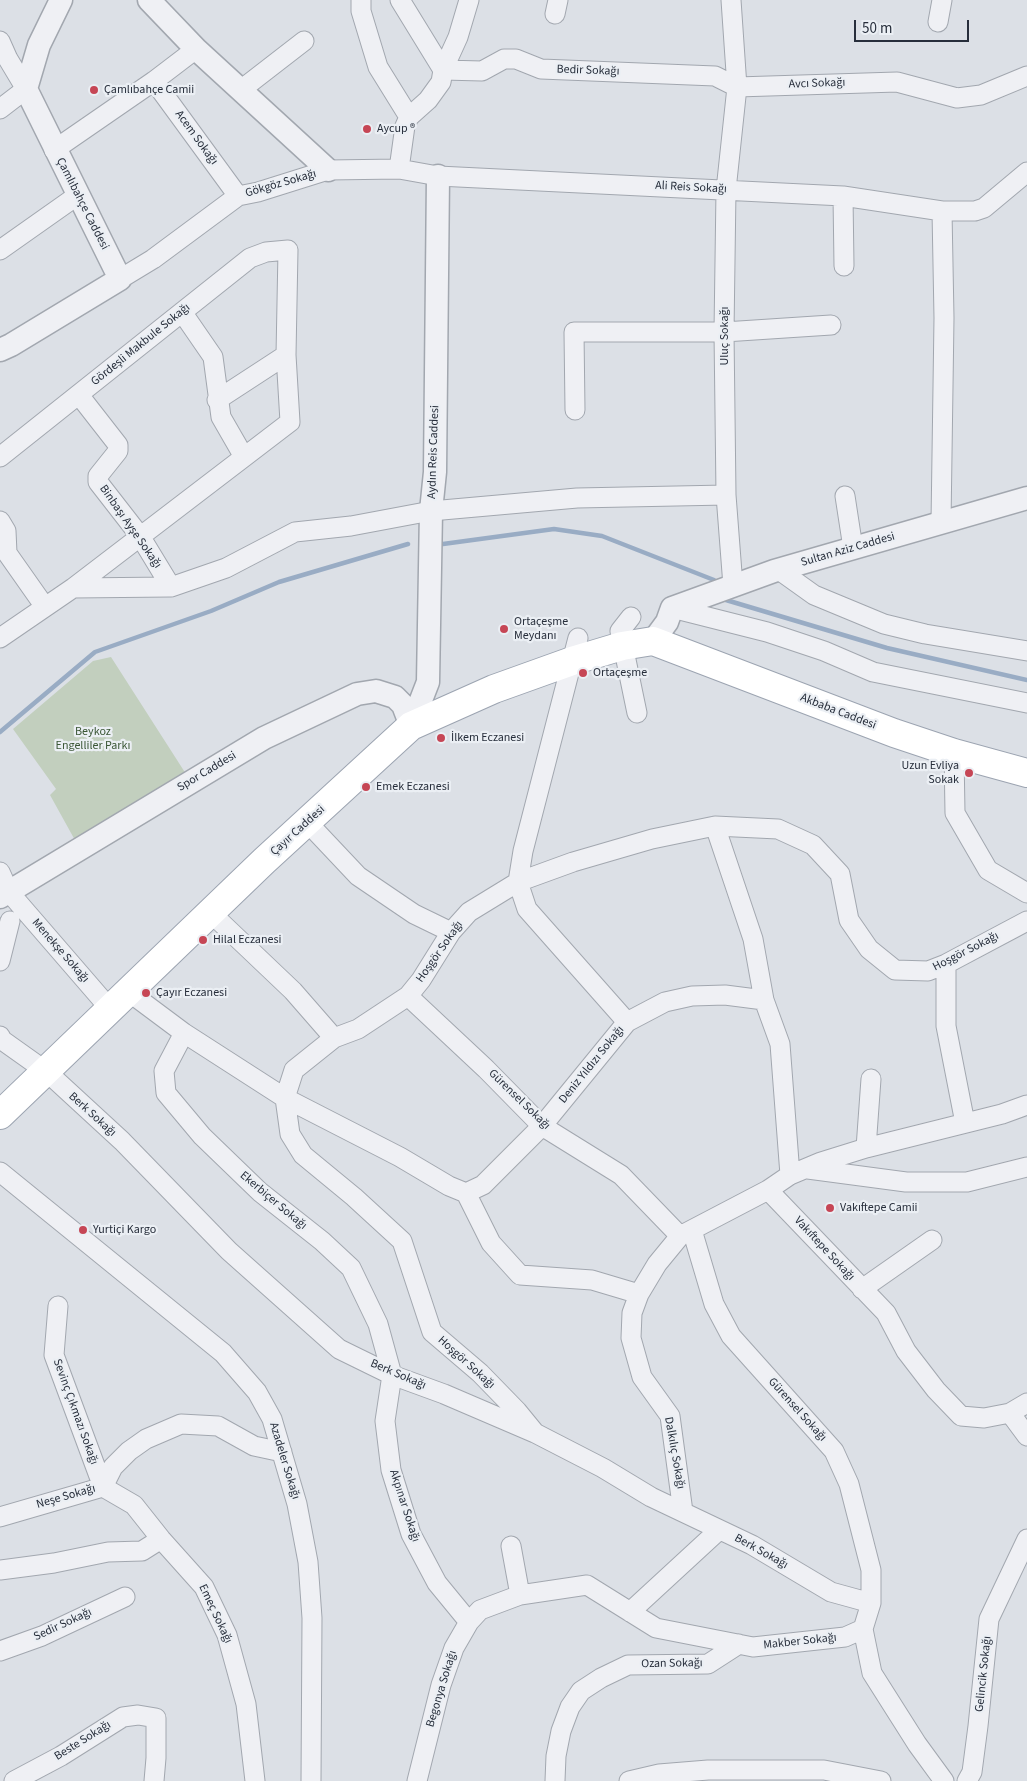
<!DOCTYPE html>
<meta charset="utf-8">
<style>
body{margin:0}
#map{position:relative;width:1027px;height:1781px;overflow:hidden;background:#dce0e6;font-family:"Source Sans 3",sans-serif}
canvas{display:block}
.scale{position:absolute;left:854px;top:20px;width:115px;height:22px;box-sizing:border-box;border:2px solid #272e3b;border-top:0;padding-left:6px;font-size:15px;line-height:18px;white-space:nowrap;color:#272e3b;-webkit-text-stroke:4px #ebeff4;paint-order:stroke}
</style>
<div id="map">
<canvas width="1027" height="1781"></canvas>
<div class="scale">50 m</div>
</div>
<script>
const g = document.querySelector('canvas').getContext('2d');
g.lineJoin = 'round';
function fillPath(path, color) { g.fillStyle = color; g.fill(path, 'evenodd'); }
const toPath = rows => new Path2D(rows.map(r => 'M' + r).join(''));
function stroke(path, color, width, dash) { g.strokeStyle = color; g.lineWidth = width; g.lineCap = dash ? 'butt' : 'round'; g.setLineDash(dash || []); g.stroke(path); }
function drawText(font, color, halo, rows, align = 'center') {
  g.font = font + ' "Source Sans 3",sans-serif'; g.lineWidth = 4.5; g.setLineDash([]); g.textBaseline = 'middle'; g.strokeStyle = halo; g.fillStyle = color; for (const [text, x, y, turn = 0] of rows) {
    g.save(); g.translate(x, y); g.rotate((+turn || 0) * Math.PI / 180); g.textAlign = isNaN(turn) ? turn : align; if (halo) g.strokeText(text, 0, 0); g.fillText(text, 0, 0); g.restore();
  }
}
const green = toPath([
 [111,657,186,774,76,842,50,795,56,789,13,729,93,661]
]);
const stream = toPath([
 [443,544,554,529,602,536,714,580],
 [726,600,887,648,1027,680],
 [0,732,95,652,211,611,279,582,408,544]
]);
const minor = toPath([
 [361,0,361,11,378,67,409,117],
 [400,0,443,70],
 [731,0,737,87,726,190,724,332,726,495,733,586],
 [555,14,558,0],
 [938,22,942,0],
 [0,41,8,59,26,89,0,109],
 [443,70,482,71,504,59,516,59,541,69,715,76,737,87,897,82,957,98,981,95,1027,76],
 [154,81,238,196],
 [242,89,304,41],
 [54,150,154,81,196,49],
 [399,169,405,126,409,117,428,100,441,82,443,70,458,37,469,0],
 [843,196,844,266],
 [0,250,78,195],
 [120,279,153,259,238,196,258,192,328,170,399,169,438,176,843,196,942,211,975,211,984,208,1027,172],
 [182,312,213,357,221,417,244,457],
 [79,395,118,445,118,451,98,476,98,482,140,536,171,587],
 [217,400,286,355],
 [575,410,574,332,724,332,831,325],
 [0,457,250,258,266,252,288,250,286,355,290,422,73,588,0,638],
 [845,496,853,548],
 [0,521,6,531,7,553,45,607],
 [941,523,944,318,942,211],
 [779,570,814,595,884,624,925,634,1027,651],
 [73,588,171,587,226,568,295,532,351,526,431,511,577,498,726,495],
 [672,608,767,632,824,651,873,672,1027,703],
 [631,617,620,631,637,713],
 [578,638,523,851,518,882,527,909,627,1022],
 [954,753,955,813,988,870,1027,893],
 [308,823,358,876,414,914,451,932],
 [715,826,753,939,764,1000,780,1044,790,1175],
 [0,872,9,892,111,1010],
 [211,913,293,991,334,1038],
 [0,961,10,921],
 [946,964,946,1026,965,1123],
 [129,992,184,1033,285,1098,400,1157,449,1186,466,1193,483,1185,542,1126,627,1022,665,1002,692,996,725,995,764,1000],
 [408,996,486,1069,542,1126,621,1175,680,1236],
 [184,1033,164,1071,166,1093,202,1136,260,1192,322,1241,351,1268,378,1324,392,1375,385,1421,391,1470,411,1534,437,1583,469,1622],
 [0,1036,2,1040,47,1072,122,1141,229,1251,339,1349,392,1375,444,1394,535,1433,603,1468,651,1497,752,1545,831,1592,871,1603],
 [866,1148,871,1079],
 [808,1169,906,1182,967,1182,1027,1167],
 [0,1172,223,1353,257,1392,272,1419,297,1504,308,1562,312,1618,311,1781],
 [768,1190,886,1313,906,1351,936,1390,961,1416,984,1418,1010,1413,1027,1436],
 [466,1193,491,1243,520,1275,592,1280,639,1294],
 [862,1289,932,1240],
 [58,1306,54,1355,103,1487,134,1505,161,1539,204,1587,227,1635,246,1704,255,1781],
 [1010,1413,1027,1403],
 [535,1433,517,1411,480,1373,432,1332,402,1241,354,1197,303,1155,290,1134,285,1098,294,1070,334,1038,358,1029,408,996,421,980,451,932,469,912,518,882,573,862,652,839,715,826,778,829,813,845,840,874,849,920,869,949,895,970,928,971,946,964,1027,921],
 [683,1512,670,1416,642,1377,631,1338,632,1313,639,1294,657,1264,680,1236,768,1190,790,1175,821,1162,866,1148,1002,1114,1027,1105],
 [0,1517,103,1487,113,1467,129,1451,146,1439,181,1424,218,1426,254,1446,282,1452],
 [511,1546,520,1595],
 [0,1570,54,1563,108,1552,142,1551,161,1539],
 [630,1612,719,1530],
 [863,1629,872,1673,917,1744,944,1781],
 [0,1651,42,1636,125,1597],
 [14,1781,61,1756,123,1717,138,1715,156,1718,156,1758,154,1781],
 [417,1781,441,1685,454,1648,469,1622,480,1610,520,1595,587,1585,656,1628,753,1647,845,1637,863,1629,871,1603,871,1570,849,1484,834,1451,731,1336,714,1304,692,1230],
 [555,1781,556,1756,561,1731,570,1707,581,1691,601,1678,628,1665,708,1664,739,1644],
 [629,1781,659,1774,708,1770,824,1770,881,1781],
 [967,1781,972,1772,978,1726,989,1619,1027,1539]
]);
const tertiary = toPath([
 [149,0,196,49,328,170],
 [0,350,11,345,120,279,26,89,39,45,61,0],
 [653,641,667,622,672,608,774,571,1027,498],
 [411,726,428,682,431,511,435,472,438,176],
 [0,897,264,738,357,694,376,691,395,697,403,705,411,726]
]);
const primary = toPath([
 [0,1115,264,861,411,726,494,689,572,661,622,646,653,641,894,733,954,753,1027,773]
]);
const markers = [
 [94,90,5,"#c64655"],
 [367,129,5,"#c64655"],
 [504,629,5,"#c64655"],
 [583,673,5,"#c64655"],
 [441,738,5,"#c64655"],
 [969,773,5,"#c64655"],
 [366,787,5,"#c64655"],
 [203,940,5,"#c64655"],
 [146,993,5,"#c64655"],
 [830,1208,5,"#c64655"],
 [83,1230,5,"#c64655"]
];
const streetNames = [
 ["Bedir Sokağı",588,71,2],
 ["Avcı Sokağı",817,84,-2],
 ["Acem Sokağı",196,138,54],
 ["Gökgöz Sokağı",281,184,-16],
 ["Ali Reis Sokağı",691,188,3],
 ["Çamlıbahçe Caddesi",82,204,63],
 ["Uluç Sokağı",725,336,-90],
 ["Gördeşli Makbule Sokağı",141,345,-39],
 ["Aydın Reis Caddesi",434,452,-88],
 ["Binbaşı Ayşe Sokağı",130,527,55],
 ["Sultan Aziz Caddesi",848,550,-16],
 ["Akbaba Caddesi",838,712,21],
 ["Spor Caddesi",207,772,-31],
 ["Çayır Caddesi",298,831,-42],
 ["Menekşe Sokağı",60,951,49],
 ["Hoşgör Sokağı",440,952,-55],
 ["Hoşgör Sokağı",966,952,-27],
 ["Deniz Yıldızı Sokağı",592,1065,-51],
 ["Gürensel Sokağı",519,1100,44],
 ["Berk Sokağı",92,1115,42],
 ["Ekerbiçer Sokağı",273,1201,40],
 ["Vakıftepe Sokağı",824,1249,47],
 ["Hoşgör Sokağı",466,1363,42],
 ["Berk Sokağı",398,1375,23],
 ["Gürensel Sokağı",797,1410,48],
 ["Sevinç Çıkmazı Sokağı",75,1412,70],
 ["Dalkılıç Sokağı",674,1453,80],
 ["Azadeler Sokağı",284,1461,73],
 ["Neşe Sokağı",66,1497,-16],
 ["Akpınar Sokağı",404,1506,72],
 ["Berk Sokağı",761,1552,29],
 ["Emeç Sokağı",215,1614,65],
 ["Sedir Sokağı",63,1625,-25],
 ["Makber Sokağı",800,1642,-6],
 ["Ozan Sokağı",672,1664,-1],
 ["Gelincik Sokağı",984,1674,-84],
 ["Begonya Sokağı",442,1689,-73],
 ["Beste Sokağı",83,1741,-32]
];
const poiNames = [
 ["Çamlıbahçe Camii",104,90],
 ["Aycup ®",377,129],
 ["Ortaçeşme",514,622],
 ["Meydanı",514,636],
 ["Ortaçeşme",593,673],
 ["İlkem Eczanesi",451,738],
 ["Uzun Evliya",959,766,"right"],
 ["Sokak",959,780,"right"],
 ["Emek Eczanesi",376,787],
 ["Hilal Eczanesi",213,940],
 ["Çayır Eczanesi",156,993],
 ["Vakıftepe Camii",840,1208],
 ["Yurtiçi Kargo",93,1230]
];
const parkNames = [
 ["Beykoz",93,732],
 ["Engelliler Parkı",93,746]
];
fillPath(green, '#c2cfbe');
stroke(stream, '#99acc4', 4.5);
stroke(minor, '#a2a7af', 21);
stroke(tertiary, '#a2a7af', 25);
stroke(primary, '#9ca4b1', 30);
stroke(minor, '#eff0f4', 19);
stroke(tertiary, '#eff0f4', 22);
stroke(primary, '#fff', 28);
for (const [x, y, r, color] of markers) { const dot = new Path2D(); dot.arc(x, y, r, 0, 2 * Math.PI); g.fillStyle = color; g.fill(dot); stroke(dot, '#ebeff4', 2); }
drawText('12px', '#272e3b', '#ebeff4', streetNames);
drawText('12px', '#272e3b', '#ebeff4', poiNames, 'left');
drawText('12px', '#3a5635', '#ebeff4', parkNames);
</script>
